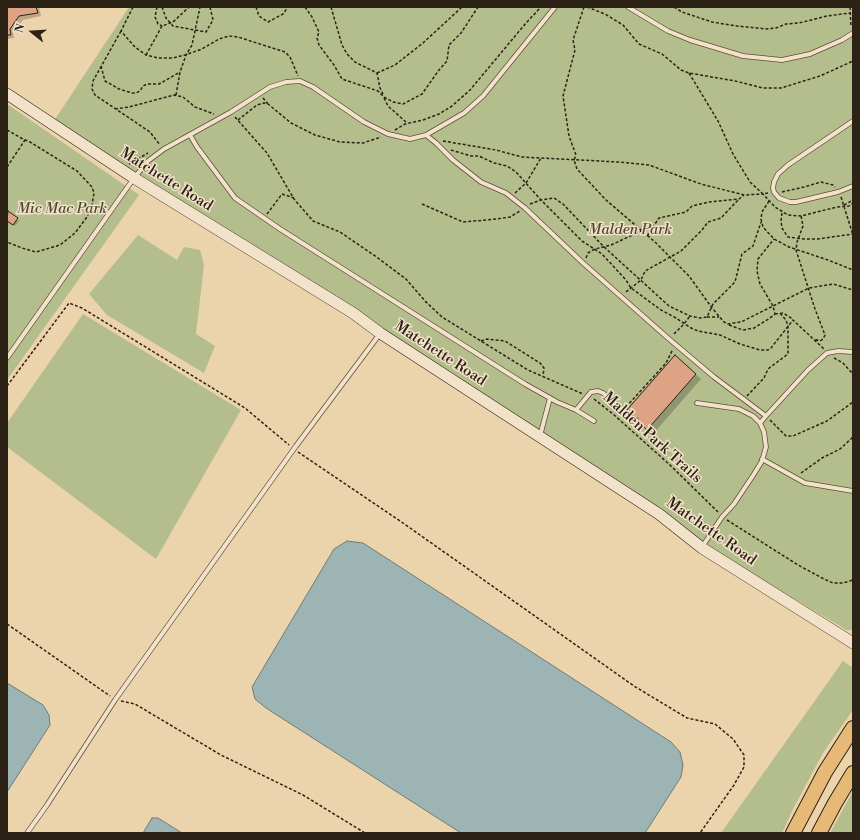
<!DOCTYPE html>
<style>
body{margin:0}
#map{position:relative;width:860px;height:840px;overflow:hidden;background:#ebd3ac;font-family:"Libre Bodoni",serif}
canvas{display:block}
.frame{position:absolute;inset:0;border:8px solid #2d2216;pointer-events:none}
.north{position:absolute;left:12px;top:12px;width:40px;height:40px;-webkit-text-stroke:3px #f2e2c9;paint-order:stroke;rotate:287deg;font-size:11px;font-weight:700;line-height:16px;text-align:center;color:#2d2216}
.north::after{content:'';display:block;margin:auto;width:14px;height:18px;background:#2d2216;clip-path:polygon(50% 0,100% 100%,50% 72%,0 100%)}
</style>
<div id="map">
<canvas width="860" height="840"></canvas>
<div class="frame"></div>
<div class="north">N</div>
</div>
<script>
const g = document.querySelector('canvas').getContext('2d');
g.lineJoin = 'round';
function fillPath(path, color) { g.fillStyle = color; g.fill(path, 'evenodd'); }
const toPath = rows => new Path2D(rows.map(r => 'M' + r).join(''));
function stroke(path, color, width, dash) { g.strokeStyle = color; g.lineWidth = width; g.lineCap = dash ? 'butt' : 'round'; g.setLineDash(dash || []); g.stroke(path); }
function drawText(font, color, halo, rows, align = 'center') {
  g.font = font + ' "Libre Bodoni",serif'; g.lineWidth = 3; g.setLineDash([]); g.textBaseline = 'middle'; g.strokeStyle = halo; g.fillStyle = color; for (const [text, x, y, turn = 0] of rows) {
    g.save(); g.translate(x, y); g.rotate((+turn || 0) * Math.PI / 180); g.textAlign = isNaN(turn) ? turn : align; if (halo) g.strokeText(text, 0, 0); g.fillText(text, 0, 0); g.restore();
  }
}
const green = toPath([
 [129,7,853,7,853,630,846,630,840,626,734,563,52,124],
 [7,104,139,195,7,380],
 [138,235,177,260,184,247,200,250,204,265,196,334,215,346,204,373,107,315,89,294],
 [83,314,241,410,156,559,7,447,7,423],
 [843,661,853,668,853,710,823,753,793,809,782,833,721,833],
 [853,791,853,833,830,833]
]);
const water = toPath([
 [347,541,363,543,671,742,680,752,683,765,681,777,645,833,461,833,266,708,255,699,252,687,334,549,347,541],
 [7,683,43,705,49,715,50,725,7,792,7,683],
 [152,818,158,818,182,833,143,833,152,818]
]);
const shadow = toPath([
 [7,7,39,7,41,16,23,20,13,33,14,38,7,39],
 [8,212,19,221,15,226,7,221],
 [675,357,701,379,653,434,632,416]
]);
const building = toPath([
 [7,7,36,7,38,13,19,16,10,29,11,35,7,35,7,7],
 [8,211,18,218,13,225,7,221,8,211],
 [675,355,696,374,647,430,626,411,675,355]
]);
const path = toPath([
 [133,7,121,31,135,47,146,55,158,58,173,58,185,55,202,49,219,39,229,36,238,37,285,52,290,57,298,76],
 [157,7,155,17,158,24,162,26],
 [162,7,166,18,173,26,206,32,213,20,210,7],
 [256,7,259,16,268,22,283,14,288,7],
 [305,7,312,17,319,32,317,38,319,45,334,65,342,79,378,91,384,97,393,102,403,104,422,94,439,70,447,61,449,45,461,33,478,7],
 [331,7,342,45,347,54,355,62,377,73,380,88,383,94],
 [584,7,573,40,575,50,563,96,569,136,576,155,574,160,577,169,606,200,655,242,689,276,712,308,724,322,728,324,741,322,809,288,833,284,853,290],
 [587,7,605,14,623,25,639,44,662,54,681,70,689,73,735,81,763,88,781,88,820,76,853,61],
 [674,7,682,12,712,22,737,26,767,29,776,28,786,24,799,23,827,16,850,13],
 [850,7,851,27],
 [121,31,93,81,92,89,95,95,150,132,160,145],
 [146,55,162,26,173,22,189,7],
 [101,66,105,81,119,89,132,93,136,93,140,91,143,86,147,84,159,84,180,72],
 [377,73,395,65,423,43,462,7],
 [689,73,718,121,733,154,750,182,763,194,768,193],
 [176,95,180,72,186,55,192,45,200,7],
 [263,98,268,104],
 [384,98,388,106,407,123],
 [115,109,129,107,174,95,183,97,195,107,214,114],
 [235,117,267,153,294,199,313,221,340,232,378,258,406,279,425,301,442,317,528,370,583,394],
 [238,120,257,105,264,103,268,104,291,123,315,135,340,142,363,143,381,137],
 [7,130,21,138,30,142,77,171,92,187,94,193,92,205,87,217,75,233,60,245,36,252,22,248,7,242],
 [395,130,405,124,423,120,439,114,452,106,470,90,526,23,541,7],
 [443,141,496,150,522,157,618,162,649,165,701,184,744,195,763,194,775,207,788,215,801,216,837,207,849,206,853,203],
 [451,150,471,156,479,156,494,163,507,166,516,172,541,200,582,241,602,254,626,280,631,288,661,310,676,318,691,328,698,331,720,335,740,344,760,350,768,350,771,348,793,320,824,349],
 [129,164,148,153],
 [7,167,25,140],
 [782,192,804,187,821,182,833,185,835,187],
 [515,193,526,183,541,158],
 [841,197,853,235],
 [769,201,762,212,761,219,763,227,774,239,789,247,828,260,853,270],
 [422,204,463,222,497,219,510,217,520,211],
 [530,204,541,200,554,198,563,204,603,246,669,306,690,316,700,318,707,317,713,304,735,282,742,254,753,246,761,222],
 [844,205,853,200],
 [782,213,781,221,782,228,788,237,804,239,818,239,853,234],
 [267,214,282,194,294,198],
 [801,216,803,226,797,242,796,250,815,309,825,335,823,339,820,341,814,339],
 [647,236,659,218,686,212,692,206,709,202,739,199,744,195],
 [586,258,588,253,595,249,611,245,641,231],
 [626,292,641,280,645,271,681,251,702,230,708,222,721,218,739,199],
 [775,314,783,313,793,319],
 [707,317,719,317],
 [729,325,743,330,754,328,770,318,775,314,773,306,760,284,757,271,758,259,774,239],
 [674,334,684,324,690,316],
 [481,341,487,339,505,341,540,363,544,368,543,376],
 [834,358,843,363,853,374],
 [7,386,69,303,82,308,245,408,289,445],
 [747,396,764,378,768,369,788,354,788,326,786,320,779,312],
 [594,399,613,414,670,465,718,512],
 [626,407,666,363,673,349],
 [770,420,786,436,793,436,827,421,853,402],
 [298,452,403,523,634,686,687,718,715,724,733,739,744,755,744,767,734,785,700,833],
 [801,473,822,458,840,449,853,437],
 [727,520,798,565,824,579,833,583,843,583,853,580],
 [7,624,110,696],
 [121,701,135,704,221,755,303,795,365,833]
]);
const lane = toPath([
 [628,7,668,31,690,40,743,56,782,60,810,54,842,40,853,33],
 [853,121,788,165,778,174,774,182,773,188,774,192,779,198,790,202,796,202,838,192,853,186],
 [190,135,197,147,235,198,280,229,525,384,557,402,576,410,594,421],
 [426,135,436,143,453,160,481,182,506,193,525,208,583,263,669,339,714,377,766,416,760,423],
 [7,358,134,178,148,161,164,149,231,112,270,87,286,82,300,81,313,87,364,122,388,134,410,139,426,135,464,113,483,96,555,7],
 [697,403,739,409,753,416,760,423,764,432,766,447,762,461,754,474,734,504,722,517,702,547],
 [576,410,591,392,598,391,603,393,635,421,636,420],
 [766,416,808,370,827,353,838,351,853,352],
 [540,436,550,398],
 [762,459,805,483,853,491],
 [27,833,47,805,115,700,296,446,379,335]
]);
const secondary = toPath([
 [7,94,134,178,353,313,380,333,659,514,702,548,853,643]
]);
const highway = toPath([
 [793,833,825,772,853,728],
 [819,833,835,803,853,773]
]);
const streetNames = [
 ["Matchette Road",166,180,32],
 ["Matchette Road",440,354,33],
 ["Malden Park Trails",652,438,42],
 ["Matchette Road",711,532,35]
];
const parkNames = [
 ["Mic Mac Park",62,209],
 ["Malden Park",630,230]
];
fillPath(green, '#b4bd8c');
fillPath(water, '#9cb5b4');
stroke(water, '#707a75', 1);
fillPath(shadow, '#0003');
fillPath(building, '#dca484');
stroke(building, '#2d2216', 1);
stroke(lane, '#5c4e3c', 5.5);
stroke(secondary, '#2d2216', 12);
stroke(highway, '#2d2216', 16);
stroke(path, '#2d2216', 1.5, [3, 2]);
stroke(lane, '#f2e2c9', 4);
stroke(secondary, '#f2e2c9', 11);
stroke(highway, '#e6ba76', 14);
drawText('15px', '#2d2216', '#f2e2c9', streetNames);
drawText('italic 15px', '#4f4934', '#f2e2c9', parkNames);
</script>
